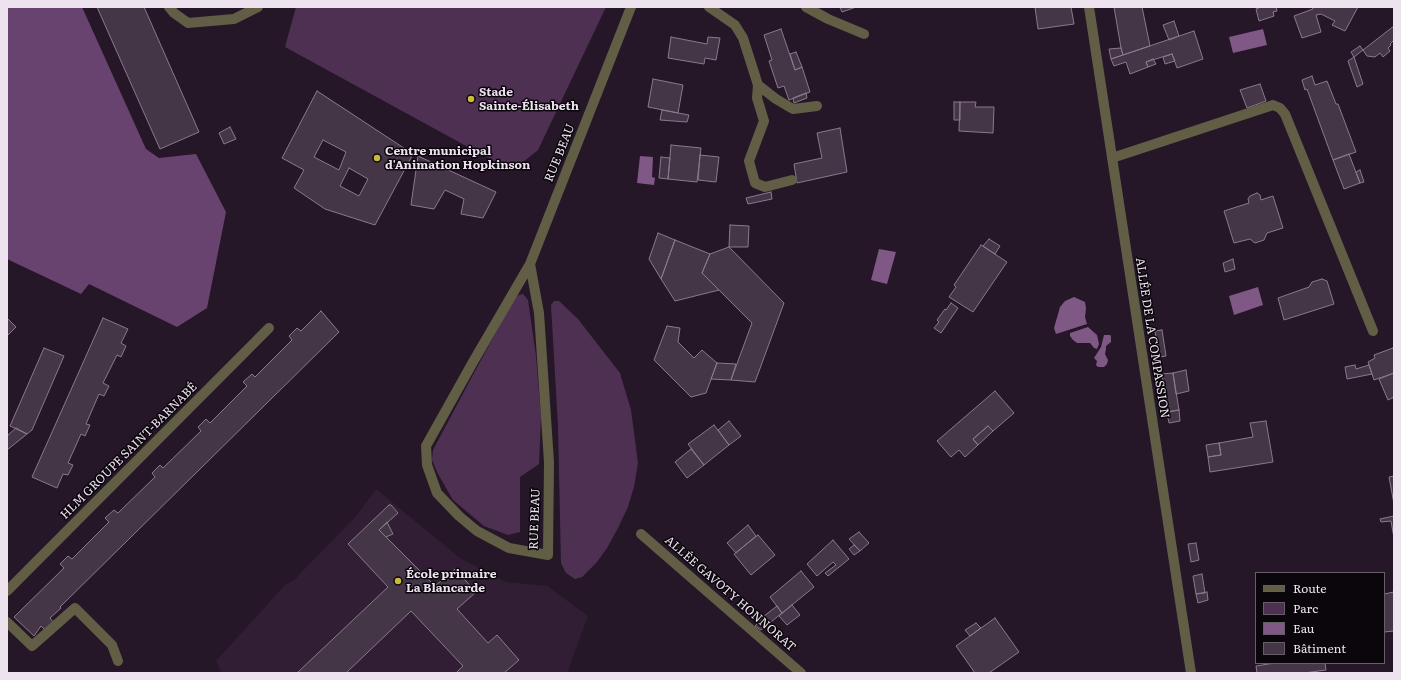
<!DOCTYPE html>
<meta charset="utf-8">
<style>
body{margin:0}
#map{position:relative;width:1401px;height:680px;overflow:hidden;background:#251728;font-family:Literata,serif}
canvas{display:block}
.frame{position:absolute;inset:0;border:8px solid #ede3ef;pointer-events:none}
.legend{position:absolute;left:1255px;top:572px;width:130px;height:92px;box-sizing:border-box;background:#0b060c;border:1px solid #655e67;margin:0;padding:5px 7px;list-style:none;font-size:12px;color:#ede3ef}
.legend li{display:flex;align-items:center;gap:8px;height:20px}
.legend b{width:20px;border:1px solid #655e67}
</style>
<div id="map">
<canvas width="1401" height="680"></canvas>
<div class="frame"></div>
<ul class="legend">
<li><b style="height:5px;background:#615e45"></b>Route</li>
<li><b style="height:11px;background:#4e3053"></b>Parc</li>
<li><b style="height:11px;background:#7f5886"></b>Eau</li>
<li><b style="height:11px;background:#443547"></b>Bâtiment</li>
</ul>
</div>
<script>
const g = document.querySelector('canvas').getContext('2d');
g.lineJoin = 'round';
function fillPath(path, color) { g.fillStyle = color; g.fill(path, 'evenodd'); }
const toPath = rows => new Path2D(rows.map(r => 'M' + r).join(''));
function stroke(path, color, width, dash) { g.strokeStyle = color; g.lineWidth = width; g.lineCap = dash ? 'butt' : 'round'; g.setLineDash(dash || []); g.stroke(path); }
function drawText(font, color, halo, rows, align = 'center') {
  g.font = font + ' Literata,serif'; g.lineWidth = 3; g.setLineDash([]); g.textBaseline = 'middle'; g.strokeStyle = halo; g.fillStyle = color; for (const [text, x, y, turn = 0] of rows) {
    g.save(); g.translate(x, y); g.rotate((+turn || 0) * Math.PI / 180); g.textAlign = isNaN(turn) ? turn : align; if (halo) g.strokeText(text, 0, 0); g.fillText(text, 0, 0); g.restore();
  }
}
const built = toPath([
 [376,489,460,558,506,582,547,586,588,616,567,673,222,673,216,661,284,586,295,579,357,515]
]);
const green = toPath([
 [296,7,606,7,538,150,512,171,285,47],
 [523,294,528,300,536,356,541,417,539,464,520,477,520,532,508,535,484,526,453,500,438,474,432,460,433,450,475,371,515,298,519,295],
 [554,301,559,301,578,319,620,373,631,410,638,463,634,487,628,507,618,528,607,548,597,562,582,577,575,579,566,573,561,563,558,426,551,305]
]);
const forest = toPath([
 [7,7,82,7,146,149,159,158,196,154,226,212,207,308,177,327,89,284,81,294,7,259]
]);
const water = toPath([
 [1263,29,1267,45,1233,53,1229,37],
 [640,156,653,157,652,177,655,178,654,185,637,183],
 [879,249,896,252,887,284,871,280],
 [1258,287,1263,305,1234,315,1229,296],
 [1074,297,1085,302,1086,308,1085,317,1087,324,1056,334,1054,328,1060,307,1065,301],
 [1088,327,1097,335,1099,344,1097,349,1094,348,1090,343,1077,343,1073,340,1070,336,1070,333],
 [1104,335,1110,335,1111,336,1111,342,1106,346,1106,349,1105,354,1108,360,1107,364,1104,367,1098,367,1096,365,1097,361,1094,358,1101,347]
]);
const building = toPath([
 [97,7,144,7,199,132,160,149,97,7],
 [840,7,856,7,842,12,840,7],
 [1035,7,1071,7,1074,24,1038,29,1035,7],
 [1114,7,1142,7,1150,46,1123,55,1121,48,1114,7],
 [1261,7,1276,7,1277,11,1273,12,1274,16,1259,21,1256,9,1261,7],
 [1312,7,1358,7,1345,31,1332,25,1335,21,1321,14,1316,15,1321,32,1302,38,1294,16,1313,9,1312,7],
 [1174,21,1179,36,1169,40,1163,25,1174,21],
 [1394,26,1394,40,1390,44,1391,45,1388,48,1390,51,1383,57,1380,53,1375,57,1367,56,1363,50,1394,26],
 [781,29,795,70,802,67,810,92,789,100,784,86,778,88,769,61,772,60,764,35,781,29],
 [1194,31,1203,59,1177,68,1172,54,1146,62,1148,67,1130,74,1126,62,1114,66,1111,59,1194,31],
 [671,37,707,44,708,37,720,38,716,60,705,58,704,64,668,58,671,37],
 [1360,46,1363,50,1354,57,1351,52,1360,46],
 [1121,48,1123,55,1111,59,1109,49,1121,48],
 [796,52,802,67,795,70,790,54,796,52],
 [1172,54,1175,61,1165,64,1163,57,1172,54],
 [1354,57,1363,84,1357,87,1348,61,1354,57],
 [1153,59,1156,64,1148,67,1146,62,1153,59],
 [1312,76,1315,85,1327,81,1336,104,1338,104,1356,152,1333,160,1307,89,1305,90,1302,80,1312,76],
 [653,79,683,85,678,113,648,107,653,79],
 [1260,84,1266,101,1247,108,1240,90,1260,84],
 [317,91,413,154,375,225,325,209,294,188,304,170,282,158,317,91],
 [323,140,346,152,339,170,314,157,323,140],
 [349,168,368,179,359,196,340,186,349,168],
 [806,93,807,98,794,103,793,98,806,93],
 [954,102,960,102,960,120,954,120,954,102],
 [960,102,976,102,975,107,994,107,993,133,959,131,960,102],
 [662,110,689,115,687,122,660,120,662,110],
 [230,127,236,139,224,144,219,133,230,127],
 [840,128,847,172,797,183,794,164,822,158,817,133,840,128],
 [671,145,701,148,697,182,668,179,671,145],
 [1349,154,1360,183,1344,189,1333,160,1349,154],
 [700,155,719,157,716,182,698,180,700,155],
 [418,156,496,192,483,218,461,214,464,199,445,190,434,209,411,205,418,156],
 [661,157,670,158,668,179,659,178,661,157],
 [1360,170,1364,182,1360,183,1356,172,1360,170],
 [771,192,772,199,748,204,746,198,771,192],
 [1257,193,1260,195,1261,200,1273,196,1283,228,1267,233,1264,240,1255,243,1250,239,1234,243,1224,211,1249,203,1248,199,1250,196,1257,193],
 [730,225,749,226,748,247,729,247,730,225],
 [658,233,675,240,661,279,649,259,658,233],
 [989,239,1000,246,995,254,983,246,989,239],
 [675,240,710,254,702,273,719,290,675,301,661,279,675,240],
 [981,245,1007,262,973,312,949,297,956,287,954,285,981,245],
 [729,247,784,303,755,382,731,380,752,323,702,273,710,254,729,247],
 [1233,259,1235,269,1225,272,1223,263,1233,259],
 [1322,279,1327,281,1334,304,1284,320,1278,298,1309,287,1312,282,1322,279],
 [951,303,958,308,941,333,934,328,939,322,937,320,945,309,946,310,951,303],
 [321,311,339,332,60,607,61,608,50,618,53,622,45,630,41,626,34,636,14,617,64,568,60,564,68,556,72,559,109,522,105,518,114,510,118,513,155,477,152,473,160,465,163,468,201,431,198,427,206,419,210,423,247,386,243,382,252,374,255,377,292,340,289,336,297,328,301,331,321,311],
 [7,318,16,327,7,336,7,318],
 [103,318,128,329,121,343,126,346,121,357,117,355,103,383,109,386,104,396,99,394,86,424,90,425,85,436,81,434,68,463,73,465,68,475,63,474,57,488,32,477,103,318],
 [667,326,680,328,678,342,694,358,702,350,717,363,706,393,691,397,654,360,667,326],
 [1162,330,1166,356,1159,357,1155,331,1162,330],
 [44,348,64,356,32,430,27,434,10,426,44,348],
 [1393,348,1394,350,1394,373,1374,380,1368,362,1375,358,1374,355,1393,348],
 [717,363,736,364,731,380,711,379,717,363],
 [1355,365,1356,369,1369,365,1372,374,1347,379,1345,367,1355,365],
 [1186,370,1189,391,1176,394,1173,373,1186,370],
 [1173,373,1179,410,1167,412,1162,374,1173,373],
 [1394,373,1394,397,1388,400,1379,379,1394,373],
 [995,391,1014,413,993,431,988,426,973,439,978,445,965,457,959,450,951,457,937,441,995,391],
 [1179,410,1180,421,1169,423,1167,412,1179,410],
 [729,421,741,436,729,445,718,430,729,421],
 [1266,421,1273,462,1210,472,1208,457,1221,455,1219,443,1253,437,1250,423,1266,421],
 [714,425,729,445,704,465,688,444,714,425],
 [988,426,993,431,978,445,973,439,988,426],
 [16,428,27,434,7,450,7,436,16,428],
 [1219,443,1221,455,1208,457,1206,445,1219,443],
 [691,449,704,465,687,478,675,462,691,449],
 [1394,476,1394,504,1389,477,1394,476],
 [389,505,391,505,398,513,379,530,435,586,455,569,476,592,457,609,488,643,497,635,519,660,504,673,456,673,463,666,411,611,346,673,297,673,388,587,348,544,389,505],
 [1394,516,1394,538,1391,521,1381,522,1380,519,1394,516],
 [387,522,393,534,386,537,379,530,387,522],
 [748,525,756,536,736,553,727,543,748,525],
 [859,532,869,543,860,551,849,539,859,532],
 [758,535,775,555,751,575,734,554,758,535],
 [833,540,849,559,828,576,825,573,836,565,833,562,817,576,807,564,833,540],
 [1196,543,1199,560,1191,562,1188,544,1196,543],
 [854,545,860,551,854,555,849,549,854,545],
 [801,571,814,587,782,613,770,597,801,571],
 [1202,574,1205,593,1196,594,1193,576,1202,574],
 [1207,592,1208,600,1198,603,1196,594,1207,592],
 [1394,592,1394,631,1384,632,1384,594,1394,592],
 [792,605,800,615,787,625,779,616,792,605],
 [777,606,782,613,761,630,755,626,764,616,777,606],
 [995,618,1019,652,989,673,975,673,956,646,995,618],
 [976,623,981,628,970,636,965,630,976,623],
 [1275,663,1325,663,1326,670,1304,673,1257,673,1256,666,1275,663]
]);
const lane = toPath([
 [169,7,174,13,188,23,234,19,258,7],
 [709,7,735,25,743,38,758,85,776,99,793,109,817,106],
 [806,7,828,19,864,34],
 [758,85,757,98,764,121,749,161,755,183,765,187,792,180],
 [1112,158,1273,105,1280,108,1285,114,1373,331],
 [641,534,801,673]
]);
const street = toPath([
 [1089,7,1191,673],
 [530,264,539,313,549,462,548,555,509,548,477,531,459,516,437,493,427,465,426,446,473,362,530,264,631,7],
 [7,591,269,328],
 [7,622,32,646,75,608,112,645,118,661]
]);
const markers = [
 [471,99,4,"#cbba39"],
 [377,158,4,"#cbba39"],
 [398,581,4,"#cbba39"]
];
const poiNames = [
 ["Stade",479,92],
 ["Sainte-Élisabeth",479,106],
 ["Centre municipal",385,151],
 ["d'Animation Hopkinson",385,165],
 ["École primaire",406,574],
 ["La Blancarde",406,588]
];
const streetNames = [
 ["RUE BEAU",560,153,-68],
 ["ALLÉE DE LA COMPASSION",1152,338,81],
 ["HLM GROUPE SAINT-BARNABÉ",129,451,-45],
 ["RUE BEAU",535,519,-88],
 ["ALLÉE GAVOTY HONNORAT",730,594,41]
];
fillPath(built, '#311e34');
fillPath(green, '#4e3053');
fillPath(forest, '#69436f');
fillPath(water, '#7f5886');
fillPath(building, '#443547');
stroke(building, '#8b798e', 1);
stroke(lane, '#615e45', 10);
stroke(street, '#615e45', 10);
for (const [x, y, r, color] of markers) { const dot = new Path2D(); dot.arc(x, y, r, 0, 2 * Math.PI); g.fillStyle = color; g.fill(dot); stroke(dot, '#0b060c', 1.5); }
drawText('bold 12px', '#ede3ef', '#0b060c', poiNames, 'left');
drawText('12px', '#ede3ef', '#0b060c', streetNames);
</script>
